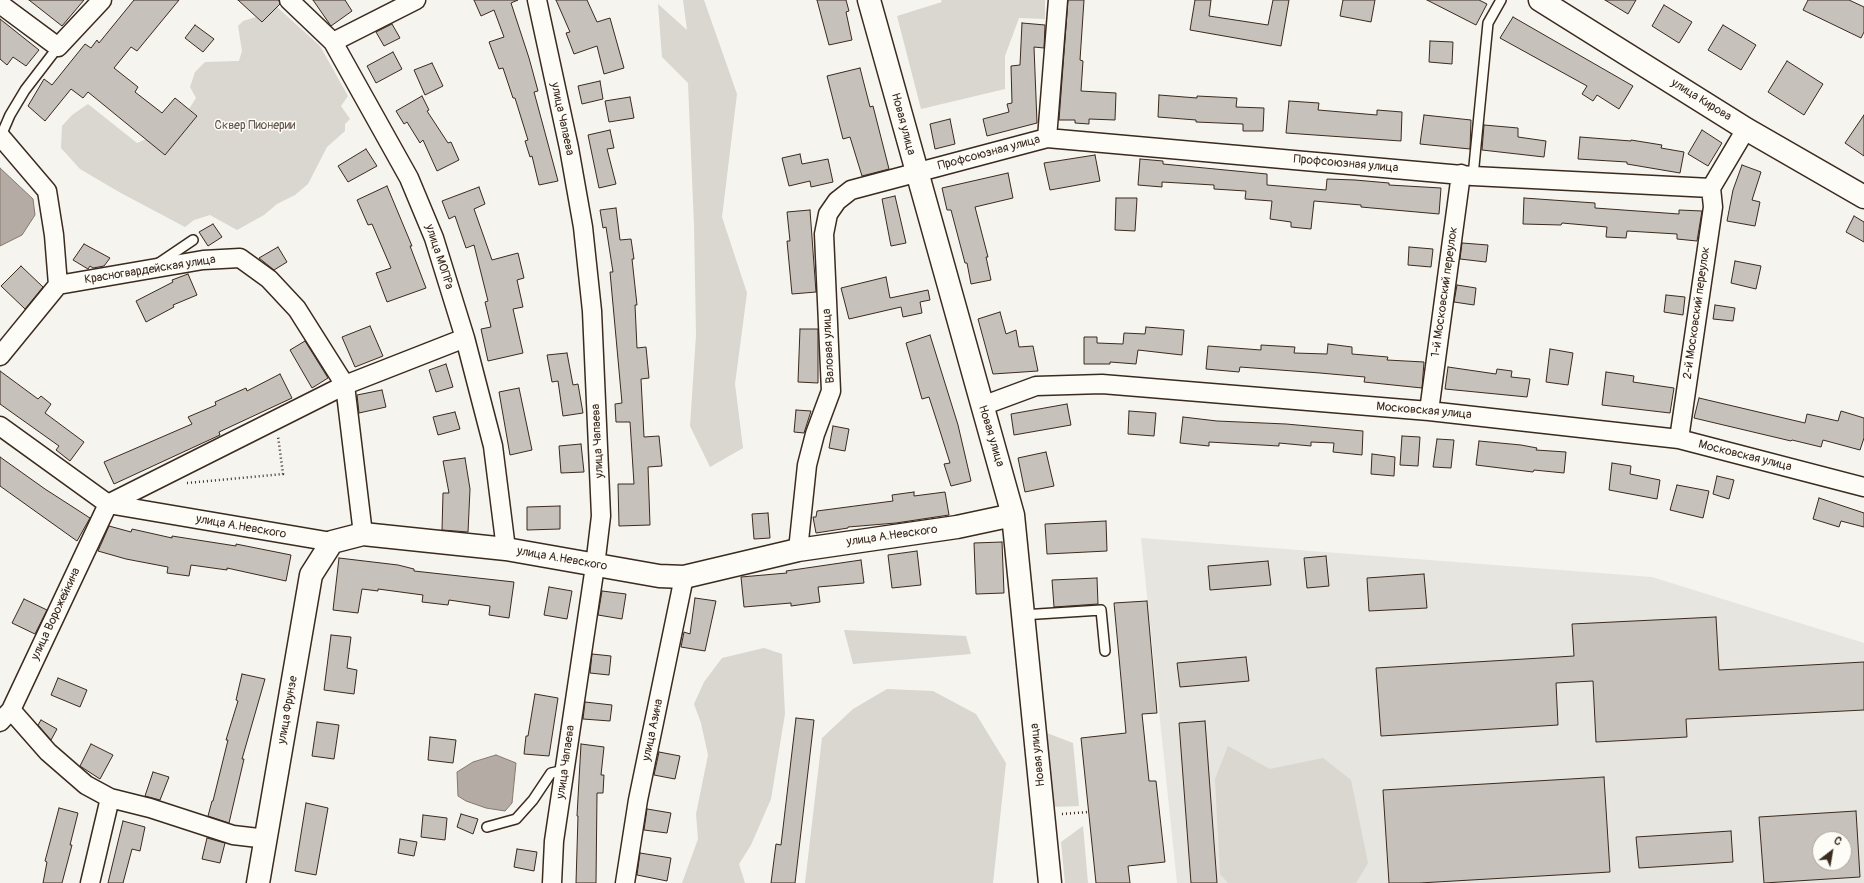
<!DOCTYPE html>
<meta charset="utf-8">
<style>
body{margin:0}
#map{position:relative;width:1864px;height:883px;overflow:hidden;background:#f5f4ee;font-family:Pangolin,sans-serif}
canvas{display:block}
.north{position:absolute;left:1812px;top:831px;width:40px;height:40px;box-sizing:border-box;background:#fdfcf7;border:1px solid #afa8a0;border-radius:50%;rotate:31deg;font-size:11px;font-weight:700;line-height:16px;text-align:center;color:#3b2a1e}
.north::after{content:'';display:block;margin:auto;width:14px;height:18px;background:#3b2a1e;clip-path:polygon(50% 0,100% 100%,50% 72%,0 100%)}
</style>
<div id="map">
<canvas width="1864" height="883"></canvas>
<div class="north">С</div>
</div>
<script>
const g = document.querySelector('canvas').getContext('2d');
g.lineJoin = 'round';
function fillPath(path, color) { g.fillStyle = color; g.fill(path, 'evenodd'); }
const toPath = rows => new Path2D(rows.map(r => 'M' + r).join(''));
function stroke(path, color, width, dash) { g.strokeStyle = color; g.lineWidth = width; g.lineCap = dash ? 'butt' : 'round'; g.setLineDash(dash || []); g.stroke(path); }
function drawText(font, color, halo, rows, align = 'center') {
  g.font = font + ' Pangolin,sans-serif'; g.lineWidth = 3; g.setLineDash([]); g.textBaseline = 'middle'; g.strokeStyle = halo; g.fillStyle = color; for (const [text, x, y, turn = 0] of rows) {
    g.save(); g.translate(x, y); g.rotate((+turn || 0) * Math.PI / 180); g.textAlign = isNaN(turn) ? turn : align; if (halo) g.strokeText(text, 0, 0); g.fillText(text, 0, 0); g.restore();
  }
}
const built = toPath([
 [1141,538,1652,577,1864,643,1864,883,1177,883],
 [1820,839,1844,839,1844,863,1820,863]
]);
const green = toPath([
 [683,0,704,0,737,94,722,217,747,293,735,384,743,448,710,467,690,426,696,335,694,225,688,83,662,57,658,4,687,30],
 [941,0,1045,0,1045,19,1019,18,1005,56,1005,89,921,109,897,16,942,2],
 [277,7,320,46,348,96,341,106,350,119,345,124,345,131,327,147,308,184,295,195,277,204,264,215,237,230,210,215,194,220,185,227,119,192,80,169,61,148,62,126,72,115,88,104,137,143,146,139,165,155,197,116,189,109,196,98,190,87,195,72,205,62,239,61,242,51,238,26,243,21,256,17,262,22],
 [844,630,966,636,971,654,853,664],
 [764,648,782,654,785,714,771,799,751,845,739,864,745,883,682,883,698,839,696,814,708,755,701,723,694,704,704,682,722,658],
 [887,689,933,691,976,714,1006,763,993,883,805,883,822,738,853,709],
 [1047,733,1073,743,1079,806,1052,807],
 [1228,746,1270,769,1323,758,1351,780,1368,863,1356,883,1228,883,1220,874,1215,779],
 [1083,826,1088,883,1065,883,1061,842]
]);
const water = toPath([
 [0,168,33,199,35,215,22,235,0,246,0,168],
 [496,755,516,763,512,803,505,811,486,808,466,801,458,796,457,772,473,762,496,755]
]);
const building = toPath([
 [29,0,84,0,62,26,29,0],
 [134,0,179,0,137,51,131,47,114,68,138,87,135,92,162,113,175,98,197,116,165,155,88,92,83,98,71,89,45,121,28,106,44,79,52,85,85,44,91,48,97,40,99,43,134,0],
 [238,0,279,0,280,4,262,22,238,0],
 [313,0,345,0,352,11,331,26,313,0],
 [474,0,518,0,511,3,529,58,538,91,534,92,558,181,539,185,532,156,530,157,525,141,528,140,515,98,513,98,503,68,499,69,489,42,504,37,494,10,481,16,474,0],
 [556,0,587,0,597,22,610,18,624,68,604,74,597,46,574,54,566,33,570,32,556,0],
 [817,0,846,0,849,11,846,12,852,40,829,45,817,0],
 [1068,0,1084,0,1080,60,1083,61,1081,91,1116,93,1115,120,1089,119,1089,124,1075,123,1075,120,1059,120,1068,0],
 [1195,0,1211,0,1209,16,1268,25,1273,0,1289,0,1281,46,1190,30,1195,0],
 [1343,0,1375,0,1371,22,1340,16,1343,0],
 [1427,0,1479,0,1487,4,1476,25,1427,0],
 [1605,0,1636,0,1628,14,1605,0],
 [1808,0,1849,0,1864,7,1864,32,1861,38,1803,10,1808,0],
 [1664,5,1692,22,1679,43,1652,26,1664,5],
 [1513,17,1633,86,1619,109,1597,95,1593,101,1582,94,1587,86,1500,38,1513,17],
 [0,19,39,50,26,66,13,57,7,65,0,59,0,19],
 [1022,23,1045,25,1044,48,1034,47,1037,123,987,136,983,119,1009,112,1007,104,1012,103,1011,66,1020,65,1022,23],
 [392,24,400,38,384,46,376,32,392,24],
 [195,25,214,39,203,52,185,38,195,25],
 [1723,25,1756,45,1741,70,1708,50,1723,25],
 [1430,41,1453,42,1452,64,1429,62,1430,41],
 [393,52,402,69,376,83,367,66,393,52],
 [1787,61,1823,84,1804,115,1768,92,1787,61],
 [432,63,443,86,425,95,414,70,432,63],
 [860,68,870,107,873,106,889,169,862,176,850,137,843,139,827,76,860,68],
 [600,81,603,99,582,104,578,86,600,81],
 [1159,95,1197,98,1197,96,1237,98,1236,107,1264,108,1263,131,1243,131,1243,124,1196,122,1196,120,1158,117,1159,95],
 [422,96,429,110,427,111,448,143,451,142,459,160,437,171,423,140,420,143,407,122,404,124,396,111,422,96],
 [630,97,634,118,609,122,605,101,630,97],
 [1289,101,1319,103,1318,110,1377,115,1377,110,1402,112,1401,141,1286,133,1289,101],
 [1424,115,1471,120,1470,149,1420,144,1424,115],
 [1864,115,1864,156,1845,143,1864,115],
 [950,119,955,144,935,149,930,124,950,119],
 [1484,125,1518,128,1518,137,1546,141,1544,157,1482,150,1484,125],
 [610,130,614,148,607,149,616,184,599,188,588,135,610,130],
 [1702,130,1722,143,1708,166,1688,154,1702,130],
 [1580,137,1631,141,1631,140,1662,145,1661,148,1684,152,1680,173,1627,164,1627,162,1578,159,1580,137],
 [366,149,377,166,348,182,338,166,366,149],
 [800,154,802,164,828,159,833,182,811,187,810,181,789,186,782,158,800,154],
 [1095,155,1100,181,1050,190,1044,163,1095,155],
 [1140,159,1163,161,1163,164,1267,174,1267,185,1326,190,1327,179,1355,180,1389,183,1389,185,1441,188,1439,214,1361,207,1361,205,1314,201,1311,229,1291,227,1291,222,1270,219,1272,201,1245,199,1246,191,1214,189,1214,185,1162,182,1162,187,1138,185,1140,159],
 [1742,165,1761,172,1752,200,1760,202,1755,226,1727,221,1733,190,1742,165],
 [1008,173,1013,198,975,207,988,257,986,257,991,280,971,284,967,263,965,263,951,210,947,210,942,188,1008,173],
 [387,186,412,246,410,246,426,288,387,302,376,273,391,268,372,224,368,225,357,200,387,186],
 [479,187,485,204,474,209,492,260,518,253,524,278,517,280,523,307,513,309,523,353,488,361,481,329,491,327,485,302,488,301,474,245,466,248,455,216,449,219,442,201,479,187],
 [895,196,906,243,891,246,882,199,895,196],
 [1116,198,1137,198,1135,231,1115,230,1116,198],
 [1524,198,1595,203,1595,208,1679,214,1679,210,1702,211,1697,241,1677,239,1677,234,1627,231,1626,238,1606,237,1607,227,1562,223,1561,225,1523,224,1524,198],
 [616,208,620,240,631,239,634,259,632,259,637,305,635,305,637,348,646,347,649,378,641,379,644,437,659,436,662,466,648,467,650,525,619,526,618,484,634,484,630,422,616,422,615,404,622,403,610,272,613,272,606,227,603,228,600,210,616,208],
 [810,210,816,292,792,294,787,241,790,241,787,212,810,210],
 [1854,216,1864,222,1864,242,1846,232,1854,216],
 [213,224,222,237,208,246,199,232,213,224],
 [1462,243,1488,245,1486,262,1460,259,1462,243],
 [84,244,110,258,104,266,93,268,90,266,88,269,73,260,84,244],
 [278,247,287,262,274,270,259,258,278,247],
 [1409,247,1433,249,1431,267,1408,265,1409,247],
 [1735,261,1761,266,1756,289,1731,283,1735,261],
 [21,266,43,287,25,309,1,286,21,266],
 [188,274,197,295,173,305,174,307,146,322,136,301,173,282,172,280,188,274],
 [886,277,890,298,928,290,930,300,920,302,922,313,903,317,901,307,849,319,841,288,886,277],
 [1457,285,1476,288,1474,305,1454,302,1457,285],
 [1666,295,1685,297,1683,315,1664,312,1666,295],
 [1715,305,1735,308,1733,321,1713,319,1715,305],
 [1000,312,1006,334,1016,330,1019,347,1033,346,1038,371,993,374,978,319,1000,312],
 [370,326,383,356,355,367,342,337,370,326],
 [1146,327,1184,330,1182,355,1138,350,1136,364,1110,362,1110,364,1084,364,1084,337,1097,337,1097,343,1123,344,1124,333,1145,334,1146,327],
 [800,329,818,329,818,383,798,382,800,329],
 [930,335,958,425,971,481,951,486,944,464,950,463,940,431,929,397,922,399,906,343,930,335],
 [305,341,328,378,312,388,290,350,305,341],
 [1328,344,1352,347,1352,354,1388,357,1387,360,1424,362,1422,388,1364,382,1365,377,1320,373,1240,367,1239,372,1206,369,1208,346,1261,350,1261,345,1295,347,1294,353,1327,354,1328,344],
 [1550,349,1573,353,1568,385,1546,382,1550,349],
 [567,353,573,385,578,384,583,413,563,416,558,381,552,382,547,355,567,353],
 [446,364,453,387,436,392,429,370,446,364],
 [1448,367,1496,374,1497,369,1512,371,1511,377,1530,379,1527,397,1445,389,1448,367],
 [0,371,38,399,41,396,51,404,45,413,84,442,70,461,56,450,59,446,0,404,0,371],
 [1606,372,1634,376,1633,382,1674,388,1670,413,1602,405,1606,372],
 [280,374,292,398,219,432,220,435,114,484,104,462,192,424,188,417,216,405,215,402,246,388,247,391,280,374],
 [519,388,532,450,510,455,499,392,519,388],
 [382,390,386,407,359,413,357,395,382,390],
 [1699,398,1805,423,1807,414,1838,421,1841,411,1864,418,1864,438,1860,450,1823,440,1821,447,1792,440,1791,441,1694,418,1699,398],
 [1067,404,1071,425,1014,435,1011,414,1067,404],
 [796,410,811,411,804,433,794,432,796,410],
 [1129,411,1156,413,1154,436,1128,434,1129,411],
 [455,412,460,429,438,435,433,417,455,412],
 [1183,417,1217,421,1286,424,1363,431,1362,455,1333,452,1334,443,1311,442,1311,446,1279,443,1279,446,1209,442,1209,446,1180,443,1183,417],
 [833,426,849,429,845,451,829,448,833,426],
 [1402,436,1420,437,1418,466,1400,465,1402,436],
 [1437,439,1454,440,1451,468,1433,467,1437,439],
 [1479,441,1521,445,1537,448,1536,450,1566,452,1564,473,1534,470,1533,472,1476,465,1479,441],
 [581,444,584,472,561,473,559,446,581,444],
 [1046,452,1054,486,1025,492,1018,458,1046,452],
 [1372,454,1395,457,1394,476,1371,474,1372,454],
 [0,457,45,489,90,518,77,541,0,486,0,457],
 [465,458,470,489,468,532,442,530,443,493,449,493,443,461,465,458],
 [1612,463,1631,466,1630,474,1660,480,1657,499,1609,490,1612,463],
 [1717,476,1734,480,1729,499,1713,494,1717,476],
 [1677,485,1709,491,1703,518,1670,510,1677,485],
 [914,492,914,496,945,492,949,515,896,523,848,527,848,528,816,533,813,517,816,517,817,511,893,501,892,495,914,492],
 [1819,498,1864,513,1864,527,1841,521,1839,527,1813,519,1819,498],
 [560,506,560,529,527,530,527,507,560,506],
 [768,513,770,538,754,539,752,514,768,513],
 [1106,521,1107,551,1047,554,1045,524,1106,521],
 [109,526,131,532,132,529,172,538,172,536,236,546,236,544,291,555,286,581,227,568,227,570,191,565,189,576,167,573,168,567,126,559,98,551,109,526],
 [1002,542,1004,593,976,594,974,543,1002,542],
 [917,551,921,585,892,588,888,555,917,551],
 [1326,556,1329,586,1307,588,1304,558,1326,556],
 [339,558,398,565,414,569,414,571,514,582,509,618,489,615,490,606,449,600,448,605,422,602,423,595,378,589,378,591,362,589,358,613,333,610,339,558],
 [861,560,864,583,818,587,820,602,791,606,791,603,744,607,741,577,787,573,786,571,861,560],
 [1268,561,1271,585,1210,590,1208,566,1268,561],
 [1424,574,1427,608,1369,611,1367,578,1424,574],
 [1097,578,1098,604,1054,607,1052,580,1097,578],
 [549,587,572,591,567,619,544,615,549,587],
 [602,591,626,594,622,619,598,615,602,591],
 [695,598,716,601,705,651,681,647,684,632,690,634,695,598],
 [24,599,47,610,35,634,12,623,24,599],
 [1147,601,1157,713,1142,714,1149,781,1156,781,1165,862,1128,866,1130,883,1096,883,1081,738,1126,733,1114,603,1147,601],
 [1716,617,1719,670,1864,662,1864,710,1686,719,1687,737,1596,742,1593,681,1556,683,1558,725,1381,736,1376,668,1574,656,1572,624,1716,617],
 [331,635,351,637,347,668,357,670,354,694,324,690,331,635],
 [592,654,611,656,609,675,590,673,592,654],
 [1246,657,1249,681,1180,687,1177,663,1246,657],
 [242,674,265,679,242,759,244,759,229,823,208,816,212,801,213,801,228,740,226,740,238,701,236,700,242,674],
 [58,678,87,690,80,707,51,695,58,678],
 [535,694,558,698,549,756,524,754,526,736,528,736,535,694],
 [585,702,612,705,610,721,583,719,585,702],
 [796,718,814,720,795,883,771,883,776,844,781,845,796,718],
 [41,720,57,729,51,740,38,725,41,720],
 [1205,721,1217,883,1191,883,1179,723,1205,721],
 [317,722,339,725,334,759,312,756,317,722],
 [430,737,456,740,453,763,428,760,430,737],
 [91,744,113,755,100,779,80,766,91,744],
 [581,744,604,747,601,775,604,775,603,793,597,793,596,883,576,883,578,816,577,816,581,744],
 [659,752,680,756,675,779,654,775,659,752],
 [153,772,169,777,160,800,145,796,153,772],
 [1604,777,1610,872,1419,883,1389,883,1383,790,1604,777],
 [306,803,328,808,316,875,295,871,306,803],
 [59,808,78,813,70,845,72,845,62,883,43,883,47,862,45,861,59,808],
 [647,809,671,813,667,833,644,830,647,809],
 [1856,811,1860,877,1764,883,1759,817,1856,811],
 [1820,839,1844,839,1844,863,1820,863,1820,839],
 [461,814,478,819,473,834,457,827,461,814],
 [423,815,447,818,445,840,421,837,423,815],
 [123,821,145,827,140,851,132,849,123,883,108,883,123,821],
 [1731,831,1733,862,1639,868,1636,837,1731,831],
 [207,838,225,843,220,863,202,859,207,838],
 [400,839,417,842,414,856,398,853,400,839],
 [517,849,537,852,534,871,514,867,517,849],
 [640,853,671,858,667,881,637,875,640,853]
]);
const path = toPath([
 [187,483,283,474,278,436],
 [1062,814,1088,812]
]);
const lane = toPath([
 [0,138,10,115,25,90,58,47],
 [1473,176,1488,23,1501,0],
 [159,263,193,240],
 [1022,615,1101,610,1105,651],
 [487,827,516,819,533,800,551,773,565,770]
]);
const street = toPath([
 [289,0,333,42,409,178,434,238,465,338,493,446,506,549],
 [537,0,569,148,583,227,592,311,601,516,595,566,554,841,552,883],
 [0,4,58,47,102,0],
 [333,42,416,0],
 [1,137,47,191,54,235,58,285],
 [1047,138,1058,0],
 [0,356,58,285,203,260,240,258,269,279,297,309,345,385,363,534],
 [982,406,1036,386,1102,384,1429,411,1679,439,1864,487],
 [1429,411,1461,174],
 [0,426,108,504,332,542],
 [1679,439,1713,207,1711,188],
 [108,504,345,385,465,338],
 [798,550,807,465,815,434,831,391,824,234,828,214,837,201,851,190,1047,138,1473,176,1711,188,1746,129],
 [11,710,48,752,86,785,110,798,150,808,233,835,267,839],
 [0,722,11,710,108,504],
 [90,883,110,798],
 [625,883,638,800,684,577]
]);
const secondary = toPath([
 [869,0,1013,515,1050,883],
 [1540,0,1746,129,1864,197],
 [258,883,311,575,332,542,363,534,506,549,659,576,684,577,798,550,957,527,1013,515]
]);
const streetNames = [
 ["улица Кирова",1701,100,32],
 ["улица Чапаева",562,119,78],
 ["Новая улица",903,124,75],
 ["Профсоюзная улица",989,153,-15],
 ["Профсоюзная улица",1346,164,5],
 ["улица МОПРа",439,257,72],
 ["Красногвардейская улица",150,270,-9],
 ["1-й Московский переулок",1445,292,-82],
 ["2-й Московский переулок",1697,313,-82],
 ["Валовая улица",829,346,-93],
 ["Московская улица",1424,411,5],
 ["Новая улица",991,436,73],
 ["улица Чапаева",598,441,-93],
 ["Московская улица",1745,456,14],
 ["улица А.Невского",241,527,10],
 ["улица А.Невского",892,536,-8],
 ["улица А.Невского",562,559,10],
 ["улица Ворожейкина",56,614,-65],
 ["улица Фрунзе",288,710,-80],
 ["улица Азина",653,730,-78],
 ["Новая улица",1038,755,-96],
 ["улица Чапаева",566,762,-82]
];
const parkNames = [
 ["Сквер Пионерии",255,126]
];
fillPath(built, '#e7e5df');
fillPath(green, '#dad6d0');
fillPath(water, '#b4aca4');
stroke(water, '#84786e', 1);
fillPath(building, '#c7c1bb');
stroke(building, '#3b2a1e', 1);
stroke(lane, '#3b2a1e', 12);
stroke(street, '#3b2a1e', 21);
stroke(secondary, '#3b2a1e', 25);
stroke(path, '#3b2a1e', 2.5, [1, 3]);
stroke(lane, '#fdfcf7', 9);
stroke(street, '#fdfcf7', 18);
stroke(secondary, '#fdfcf7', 22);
drawText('12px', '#3b2a1e', '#fdfcf7', streetNames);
drawText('12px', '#63554a', '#fdfcf7', parkNames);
</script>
